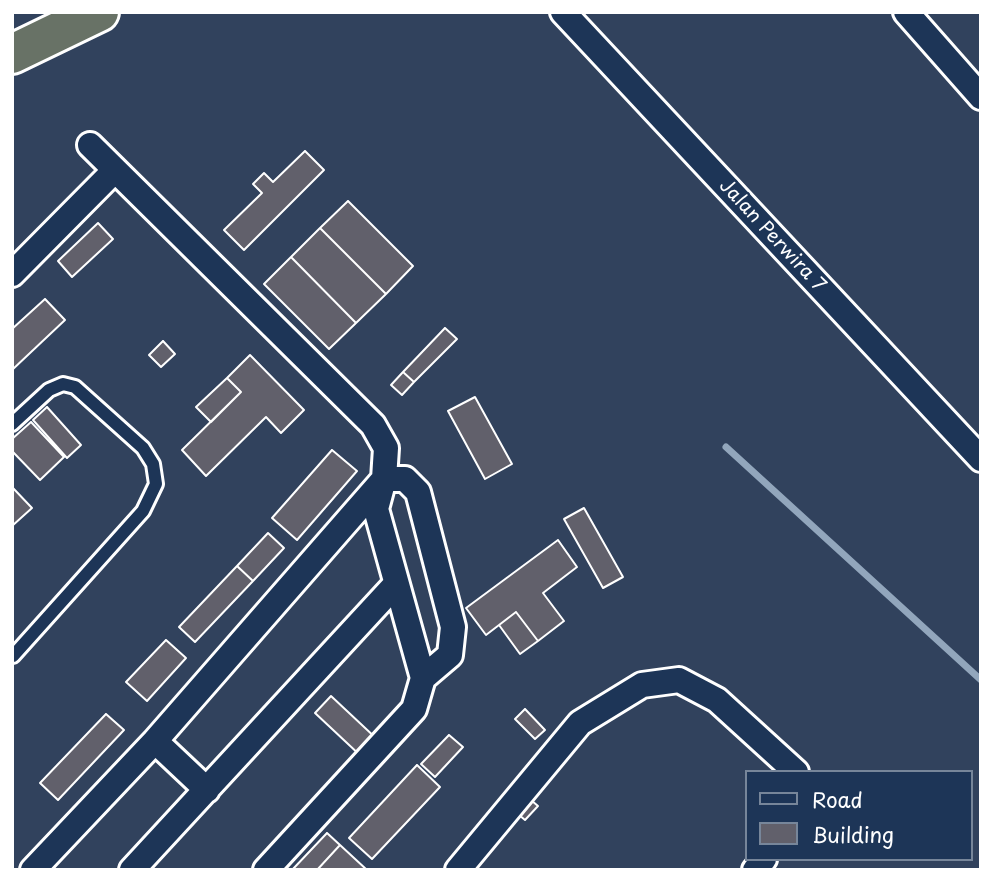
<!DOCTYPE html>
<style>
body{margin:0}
#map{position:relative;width:993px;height:882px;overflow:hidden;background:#31425d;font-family:"Playpen Sans",sans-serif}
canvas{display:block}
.frame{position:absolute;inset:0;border:14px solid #fff;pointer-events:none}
.legend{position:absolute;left:745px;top:770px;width:228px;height:91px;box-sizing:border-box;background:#1d3557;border:2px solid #77869a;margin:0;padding:9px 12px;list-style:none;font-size:21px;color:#fff}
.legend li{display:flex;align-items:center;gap:14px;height:35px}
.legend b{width:35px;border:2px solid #77869a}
</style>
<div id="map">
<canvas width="993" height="882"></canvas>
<div class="frame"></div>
<ul class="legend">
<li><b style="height:9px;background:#1d3557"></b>Road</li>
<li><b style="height:19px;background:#61606b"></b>Building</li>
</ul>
</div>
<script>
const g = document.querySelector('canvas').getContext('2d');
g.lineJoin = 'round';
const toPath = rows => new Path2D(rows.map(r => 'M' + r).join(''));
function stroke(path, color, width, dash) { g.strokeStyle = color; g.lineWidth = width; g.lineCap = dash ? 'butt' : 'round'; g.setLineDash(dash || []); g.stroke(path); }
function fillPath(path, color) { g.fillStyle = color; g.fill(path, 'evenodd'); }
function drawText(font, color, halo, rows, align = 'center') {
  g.font = font + ' "Playpen Sans",sans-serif'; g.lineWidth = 5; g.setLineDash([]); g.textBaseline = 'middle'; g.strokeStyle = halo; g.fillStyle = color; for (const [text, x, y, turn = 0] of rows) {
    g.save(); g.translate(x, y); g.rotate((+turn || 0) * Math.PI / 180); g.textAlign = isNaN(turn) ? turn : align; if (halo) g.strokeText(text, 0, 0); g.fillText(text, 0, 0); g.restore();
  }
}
const stream = toPath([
 [726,447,981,680]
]);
const building = toPath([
 [305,151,324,170,244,250,224,230,262,193,253,184,264,173,273,182,305,151],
 [348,201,413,266,386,294,320,228,348,201],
 [98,223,113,239,72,277,58,261,98,223],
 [320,228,386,294,356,323,291,257,320,228],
 [291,257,356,323,329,349,264,284,291,257],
 [45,299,65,320,12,370,12,329,45,299],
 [445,328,457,339,414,382,403,372,445,328],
 [163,341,175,354,161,367,149,355,163,341],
 [250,355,304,410,281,433,266,417,206,476,182,450,241,392,227,378,250,355],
 [403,372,414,382,402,395,391,385,403,372],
 [227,378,241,392,211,422,196,407,227,378],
 [475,397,512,464,485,479,448,411,475,397],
 [47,407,81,445,67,458,33,420,47,407],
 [31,422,64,457,40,480,12,451,12,439,31,422],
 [332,450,357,471,297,540,272,518,332,450],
 [12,487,32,508,12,526,12,487],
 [584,508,623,577,603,588,564,519,584,508],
 [268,533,284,548,253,581,237,566,268,533],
 [558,540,577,567,543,593,564,621,538,641,516,612,486,635,466,608,558,540],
 [237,566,253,581,195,642,179,627,237,566],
 [516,612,538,641,520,654,499,625,516,612],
 [166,640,186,658,147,701,126,682,166,640],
 [331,696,379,741,363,758,315,713,331,696],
 [525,709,545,730,535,739,515,719,525,709],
 [106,714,124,730,58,800,40,783,106,714],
 [449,735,463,747,435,777,421,764,449,735],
 [417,765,440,787,372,859,349,838,417,765],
 [525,795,538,806,525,820,512,809,525,795],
 [327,833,340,845,317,870,292,870,327,833],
 [340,845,367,870,317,870,340,845]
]);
const lane = toPath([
 [12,424,49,390,63,384,75,387,143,448,153,464,156,484,143,511,13,656]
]);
const street = toPath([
 [563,12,981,459],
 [906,12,981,97],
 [90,145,373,425,386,448,384,479,376,509,423,678,414,709,266,870],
 [12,274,115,170],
 [155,741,207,790],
 [33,870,155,741,384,479,405,479,418,492,453,627,450,655,423,678],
 [132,870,396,584],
 [458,870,580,723,642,685,679,680,717,700,796,772],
 [755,870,764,859]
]);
const highway = toPath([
 [12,54,99,12]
]);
const streetNames = [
 ["Jalan Perwira 7",772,236,47]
];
stroke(stream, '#92a6bc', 7);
fillPath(building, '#61606b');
stroke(building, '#fff', 2);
stroke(lane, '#fff', 18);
stroke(street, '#fff', 30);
stroke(highway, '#fff', 44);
stroke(lane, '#1d3557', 12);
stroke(street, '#1d3557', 24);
stroke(highway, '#687266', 38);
drawText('19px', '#fff', '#1d3557', streetNames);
</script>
